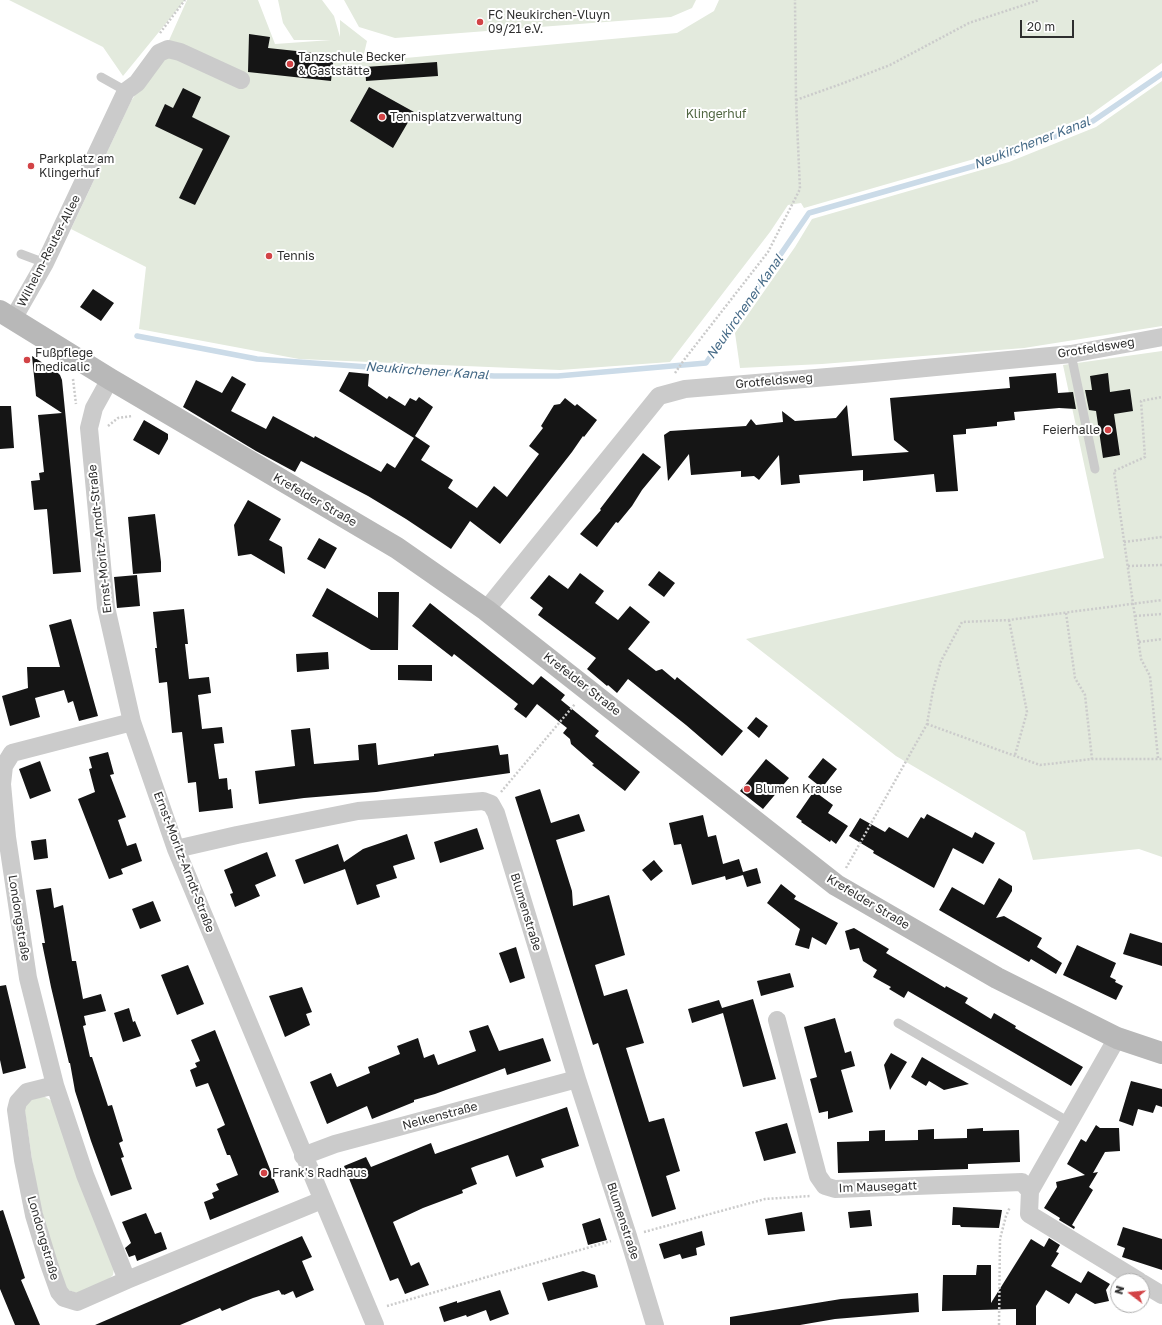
<!DOCTYPE html>
<meta charset="utf-8">
<style>
body{margin:0}
#map{position:relative;width:1162px;height:1325px;overflow:hidden;background:#fff;font-family:"Golos Text",sans-serif}
canvas{display:block}
.north{position:absolute;left:1110px;top:1273px;width:40px;height:40px;box-sizing:border-box;background:#fff;border:1px solid #ababab;border-radius:50%;rotate:286deg;font-size:11px;font-weight:700;line-height:16px;text-align:center;color:#2e2e2e}
.north::after{content:'';display:block;margin:auto;width:14px;height:18px;background:#d24346;clip-path:polygon(50% 0,100% 100%,50% 72%,0 100%)}
.scale{position:absolute;left:1020px;top:20px;width:54px;height:18px;box-sizing:border-box;border:2px solid #2e2e2e;border-top:0;padding-left:5px;font-size:12px;line-height:14px;white-space:nowrap;color:#2e2e2e;-webkit-text-stroke:3px #fff;paint-order:stroke}
</style>
<div id="map">
<canvas width="1162" height="1325"></canvas>
<div class="north">N</div>
<div class="scale">20 m</div>
</div>
<script>
const g = document.querySelector('canvas').getContext('2d');
g.lineJoin = 'round';
function fillPath(path, color) { g.fillStyle = color; g.fill(path, 'evenodd'); }
const toPath = rows => new Path2D(rows.map(r => 'M' + r).join(''));
function stroke(path, color, width, dash) { g.strokeStyle = color; g.lineWidth = width; g.lineCap = dash ? 'butt' : 'round'; g.setLineDash(dash || []); g.stroke(path); }
function drawText(font, color, halo, rows, align = 'center') {
  g.font = font + ' "Golos Text",sans-serif'; g.lineWidth = 4; g.setLineDash([]); g.textBaseline = 'middle'; g.strokeStyle = halo; g.fillStyle = color; for (const [text, x, y, turn = 0] of rows) {
    g.save(); g.translate(x, y); g.rotate((+turn || 0) * Math.PI / 180); g.textAlign = isNaN(turn) ? turn : align; if (halo) g.strokeText(text, 0, 0); g.fillText(text, 0, 0); g.restore();
  }
}
const green = toPath([
 [9,0,185,0,123,76,103,47],
 [187,0,258,0,275,44,331,40,294,40,283,23,278,0,322,0,334,16,340,37,340,20,367,41,362,62,677,33,714,11,719,0,1162,0,1162,63,1090,115,995,153,804,208,801,203,788,205,770,232,670,362,560,370,299,359,139,329,146,267,71,229,131,101,162,56],
 [344,0,696,0,692,8,671,17,395,38,359,27],
 [1162,81,1162,326,1024,348,822,364,740,368,735,333,795,247,812,219,1009,162,1096,127],
 [1162,351,1162,857,1139,849,1033,860,1025,832,896,756,746,639,1104,558,1063,365],
 [45,1097,52,1101,114,1268,113,1275,109,1279,79,1294,63,1288,37,1193,24,1105,30,1098]
]);
const stream = toPath([
 [137,336,257,359,494,376,558,376,706,363,809,213,999,159,1093,121,1162,74]
]);
const building = toPath([
 [249,34,270,37,268,48,334,55,331,81,248,72],
 [437,62,438,76,366,81,365,67],
 [369,87,414,112,393,148,350,121],
 [183,88,201,97,192,117,230,136,195,205,179,198,203,149,155,126,165,104,173,108],
 [93,289,114,303,101,321,80,307],
 [32,356,57,372,60,375,62,380,81,572,53,574,47,509,34,510,31,481,40,480,39,473,44,472,38,415,62,413,36,396],
 [349,372,369,374,368,386,387,399,389,396,405,406,410,398,416,401,419,397,433,407,415,436,430,446,421,460,453,480,448,488,477,508,494,486,507,497,539,454,529,446,543,428,541,426,554,405,560,404,565,398,575,406,577,404,597,420,584,437,583,436,572,452,500,544,470,521,451,549,406,519,368,496,301,461,295,472,256,451,183,407,196,380,222,393,232,376,246,384,231,411,266,429,273,416,314,438,315,436,381,472,387,463,395,468,414,438,339,391],
 [1056,373,1058,393,1073,392,1076,409,1059,408,1014,412,1015,420,997,422,997,426,966,429,966,434,953,435,958,491,936,492,934,474,863,481,863,470,799,475,800,483,781,485,779,455,759,480,754,476,741,477,741,471,691,475,689,454,668,481,664,435,670,431,746,426,751,419,756,425,783,422,782,411,795,421,836,418,847,405,852,456,909,452,894,440,890,398,1010,388,1009,377],
 [1108,373,1110,392,1130,389,1133,411,1114,414,1120,455,1103,458,1096,411,1089,410,1085,390,1092,390,1090,376],
 [0,406,11,406,14,448,0,449],
 [144,420,168,434,168,439,159,455,133,440],
 [643,453,661,467,642,490,632,506,618,523,616,522,597,547,580,534,601,510,600,509],
 [248,500,281,519,269,540,282,547,285,574,251,554,238,556,234,525],
 [155,514,161,562,161,572,133,574,128,517],
 [319,538,337,548,325,569,307,559],
 [659,571,675,583,664,597,648,585],
 [580,573,604,591,595,603,618,620,630,606,650,622,628,649,656,671,662,669,675,680,677,677,743,731,722,756,686,725,628,679,617,693,608,685,607,686,587,669,596,658,538,615,543,608,530,598,549,575,568,589],
 [137,575,140,606,117,608,114,577],
 [327,588,378,618,378,592,399,592,398,650,371,650,312,616],
 [430,603,533,685,541,676,565,695,561,700,599,731,595,736,640,772,625,791,592,765,594,764,571,744,570,739,563,733,567,728,537,704,526,718,514,709,518,704,454,654,452,657,412,626],
 [184,609,188,644,185,644,189,679,209,677,211,693,198,695,202,729,222,727,224,743,214,744,219,779,227,778,228,790,231,789,233,808,199,812,196,782,188,783,182,732,172,733,167,682,159,683,155,648,157,648,153,612],
 [71,619,98,716,79,721,73,701,68,703,64,690,35,698,40,717,10,726,2,696,28,688,27,667,60,667,49,625],
 [328,652,329,669,297,672,296,654],
 [398,665,432,665,432,681,398,680],
 [756,717,768,726,759,738,747,728],
 [310,728,314,764,359,760,358,745,376,743,378,765,434,756,434,754,498,745,500,755,508,754,510,773,376,792,304,798,259,804,255,771,295,766,291,730],
 [108,752,114,774,110,775,126,817,118,820,127,846,136,843,142,861,121,869,123,874,109,879,78,799,95,792,89,769,92,768,89,757],
 [823,758,837,769,822,788,808,777],
 [766,759,789,778,763,809,740,791],
 [40,761,51,791,30,799,19,769],
 [540,789,551,823,579,814,585,831,556,840,572,891,573,906,609,895,625,955,595,965,604,996,627,989,644,1043,626,1048,649,1122,664,1118,680,1171,666,1176,676,1209,652,1217,598,1043,593,1045,515,797],
 [814,791,833,805,828,813,848,826,836,844,831,840,830,842,801,822,802,821,796,817],
 [927,814,972,838,975,832,995,843,983,864,953,848,934,888,873,853,874,851,849,836,860,818,885,832,889,827,908,838,921,817,924,819],
 [703,815,708,837,716,835,723,864,739,859,743,872,757,868,761,883,747,887,743,875,726,880,725,876,692,885,681,844,674,845,669,823],
 [477,828,484,849,440,863,434,842],
 [407,834,415,859,393,866,397,878,376,885,380,897,357,905,345,869,304,884,295,860,338,844,344,862,363,849],
 [46,839,48,858,34,860,31,841],
 [267,852,276,876,255,885,260,896,235,907,230,894,233,893,224,870],
 [654,860,663,871,651,881,642,870],
 [999,878,1012,886,1012,891,996,918,1004,916,1042,938,1037,947,1062,963,1056,974,1031,959,1029,962,939,910,952,887,984,905],
 [781,884,796,896,794,899,838,923,826,945,812,937,809,949,795,945,800,929,767,903],
 [51,888,54,908,63,905,72,961,76,961,83,999,101,994,106,1011,84,1016,86,1025,83,1026,90,1057,92,1057,108,1106,112,1105,123,1141,119,1143,124,1157,121,1158,132,1189,111,1196,91,1141,75,1091,70,1063,69,1063,51,987,42,943,45,943,36,890],
 [153,901,161,921,140,929,132,909],
 [854,928,889,949,886,953,945,988,946,986,968,998,965,1003,991,1019,994,1013,1016,1026,1015,1028,1083,1067,1071,1086,908,991,904,998,889,989,891,987,873,977,877,970,863,961,859,948,850,950,845,931],
 [1130,933,1162,943,1162,966,1123,954],
 [1077,945,1116,963,1110,977,1116,980,1115,982,1123,986,1116,1000,1063,975],
 [516,947,525,978,510,983,499,953],
 [188,965,204,1004,177,1015,161,975],
 [790,973,794,987,761,996,757,981],
 [6,985,26,1068,3,1074,0,1060,0,986],
 [302,987,312,1012,306,1014,310,1025,285,1037,269,996],
 [753,999,776,1079,743,1087,723,1013,692,1023,688,1009,719,1000,722,1008],
 [129,1008,133,1022,135,1021,141,1036,123,1042,114,1013],
 [835,1018,845,1053,851,1051,855,1066,841,1070,853,1112,828,1119,828,1111,819,1113,810,1079,817,1077,804,1027],
 [488,1025,499,1051,543,1038,551,1061,507,1075,505,1068,435,1094,414,1100,414,1102,372,1119,367,1106,327,1124,310,1082,331,1073,337,1087,370,1073,368,1067,400,1054,397,1046,418,1038,424,1058,434,1054,438,1065,476,1051,469,1031],
 [215,1030,279,1192,210,1220,204,1202,214,1198,212,1193,219,1190,216,1184,238,1175,230,1155,227,1155,217,1129,225,1125,208,1083,196,1087,190,1070,197,1067,195,1063,200,1061,191,1040],
 [891,1053,907,1062,890,1090,884,1065],
 [922,1057,946,1071,969,1084,944,1090,929,1081,926,1086,911,1077],
 [1131,1081,1162,1089,1162,1107,1156,1105,1153,1113,1138,1109,1133,1126,1119,1121],
 [567,1107,579,1146,541,1159,544,1167,516,1177,508,1155,476,1166,471,1168,477,1184,462,1190,463,1193,423,1208,393,1222,411,1266,419,1262,429,1285,405,1294,398,1278,390,1281,344,1166,366,1157,371,1167,431,1143,435,1154],
 [787,1123,796,1153,764,1161,755,1132],
 [1096,1125,1100,1128,1119,1128,1120,1151,1105,1152,1093,1173,1098,1172,1089,1187,1093,1190,1072,1225,1075,1227,1074,1229,1059,1220,1060,1218,1044,1208,1057,1187,1056,1182,1085,1175,1067,1164,1081,1139,1086,1142],
 [983,1128,983,1131,1019,1130,1020,1162,968,1164,968,1169,838,1173,837,1142,869,1141,869,1131,885,1130,885,1141,918,1140,918,1130,934,1129,934,1139,967,1138,967,1129],
 [953,1207,1002,1210,999,1228,961,1227,960,1225,952,1225],
 [3,1210,25,1278,21,1280,40,1325,15,1325,0,1289,0,1211],
 [870,1210,872,1226,850,1228,848,1212],
 [802,1212,805,1231,768,1235,765,1219],
 [146,1213,155,1234,161,1232,167,1249,137,1261,135,1255,129,1257,125,1248,131,1243,122,1222],
 [600,1218,607,1240,588,1245,582,1224],
 [1123,1227,1162,1239,1162,1270,1122,1257,1125,1248,1117,1245],
 [702,1231,705,1245,696,1248,697,1255,682,1259,680,1254,664,1259,659,1244],
 [302,1236,312,1257,302,1261,314,1290,296,1298,293,1291,284,1295,283,1294,282,1295,279,1290,253,1298,222,1311,220,1308,180,1325,95,1325],
 [1049,1238,1060,1245,1056,1252,1059,1253,1051,1266,1081,1283,1088,1271,1110,1284,1106,1290,1109,1301,1095,1304,1076,1293,1069,1304,1046,1290,1036,1306,1036,1325,1016,1325,1016,1309,942,1311,943,1275,976,1275,977,1265,991,1265,991,1303,1031,1239,1044,1247],
 [583,1271,595,1275,598,1287,548,1301,542,1283],
 [500,1290,509,1314,490,1321,486,1310,467,1317,466,1315,444,1322,439,1307,457,1301,457,1303],
 [918,1293,919,1312,835,1319,800,1325,730,1325,730,1317,841,1299]
]);
const path = toPath([
 [160,33,185,0],
 [796,100,841,84,890,65,969,23,1039,0],
 [675,373,684,360,768,252,800,189,796,100,795,0],
 [73,379,76,404],
 [108,426,118,418,132,416],
 [1124,542,1162,537],
 [1128,566,1162,565],
 [1066,613,1075,678,1085,695,1092,759],
 [1135,616,1162,614],
 [1009,620,1027,712,1015,755],
 [1139,642,1162,639],
 [927,724,1040,765,1092,759,1162,759],
 [1158,758,1150,676,1141,659,1114,471,1145,457,1141,401,1162,397],
 [501,792,575,704],
 [846,868,927,724,933,690,941,661,962,622,1009,620,1162,600],
 [644,1232,765,1199,811,1196],
 [387,1306,611,1241],
 [999,1325,1000,1239,1006,1216,1010,1207]
]);
const lane = toPath([
 [101,77,126,91],
 [21,254,45,263],
 [1071,354,1095,469],
 [898,1023,1069,1122]
]);
const street = toPath([
 [13,319,45,263,126,91,137,83,159,53,168,49,180,52,241,80],
 [110,379,94,408,89,428,106,607,132,722,176,849,375,1325],
 [486,610,659,396,685,389,863,374,1071,354,1162,337],
 [132,722,12,753,4,766,2,784,7,837,28,978,55,1085,85,1175,127,1280,322,1200],
 [176,849,237,835,358,811,483,801,491,804,496,813,577,1079,628,1236,655,1325],
 [777,1020,818,1176,825,1186,835,1189,1022,1182,1030,1191],
 [1117,1038,1030,1191,1029,1214,1139,1281],
 [55,1085,27,1092,18,1102,16,1110,23,1160,34,1215,49,1264,59,1292,64,1298,77,1302,127,1280],
 [303,1156,335,1144,577,1079],
 [1142,1283,1162,1295]
]);
const secondary = toPath([
 [0,311,110,379,397,548,486,610,836,885,997,978,1117,1038,1162,1053]
]);
const markers = [
 [480,22,4,"#d24346"],
 [290,64,4,"#d24346"],
 [382,117,4,"#d24346"],
 [31,166,4,"#d24346"],
 [269,256,4,"#d24346"],
 [27,360,4,"#d24346"],
 [1108,430,4,"#d24346"],
 [747,789,4,"#d24346"],
 [264,1173,4,"#d24346"]
];
const poiNames = [
 ["FC Neukirchen-Vluyn",488,15],
 ["09/21 e.V.",488,29],
 ["Tanzschule Becker",298,57],
 ["& Gaststätte",298,71],
 ["Tennisplatzverwaltung",390,117],
 ["Parkplatz am",39,159],
 ["Klingerhuf",39,173],
 ["Tennis",277,256],
 ["Fußpflege",35,353],
 ["medicalic",35,367],
 ["Feierhalle",1100,430,"right"],
 ["Blumen Krause",755,789],
 ["Frank's Radhaus",272,1173]
];
const parkNames = [
 ["Klingerhuf",716,114]
];
const streetNames = [
 ["Wilhelm-Reuter-Allee",49,251,-63],
 ["Grotfeldsweg",1096,348,-9],
 ["Grotfeldsweg",774,381,-5],
 ["Krefelder Straße",315,500,30],
 ["Ernst-Moritz-Arndt-Straße",100,539,-96],
 ["Krefelder Straße",582,684,38],
 ["Ernst-Moritz-Arndt-Straße",184,862,69],
 ["Krefelder Straße",868,902,31],
 ["Blumenstraße",526,912,73],
 ["Londongstraße",19,918,81],
 ["Nelkenstraße",440,1116,-15],
 ["Im Mausegatt",878,1187,-2],
 ["Blumenstraße",623,1221,72],
 ["Londongstraße",43,1238,74]
];
const waterNames = [
 ["Neukirchener Kanal",1032,143,-21],
 ["Neukirchener Kanal",745,307,-55],
 ["Neukirchener Kanal",427,371,4]
];
fillPath(green, '#e3eadd');
stroke(stream, '#cbdbe8', 5.5);
fillPath(building, '#151515');
stroke(path, '#cbcbcb', 2.5, [2, 2]);
stroke(lane, '#cbcbcb', 9);
stroke(street, '#cbcbcb', 18);
stroke(secondary, '#b8b8b8', 22);
for (const [x, y, r, color] of markers) { const dot = new Path2D(); dot.arc(x, y, r, 0, 2 * Math.PI); g.fillStyle = color; g.fill(dot); stroke(dot, '#fff', 1.5); }
drawText('12px', '#2e2e2e', '#fff', poiNames, 'left');
drawText('12px', '#4f6540', '#fff', parkNames);
drawText('12px', '#2e2e2e', '#fff', streetNames);
drawText('italic 13px', '#456a87', '#fff', waterNames);
</script>
